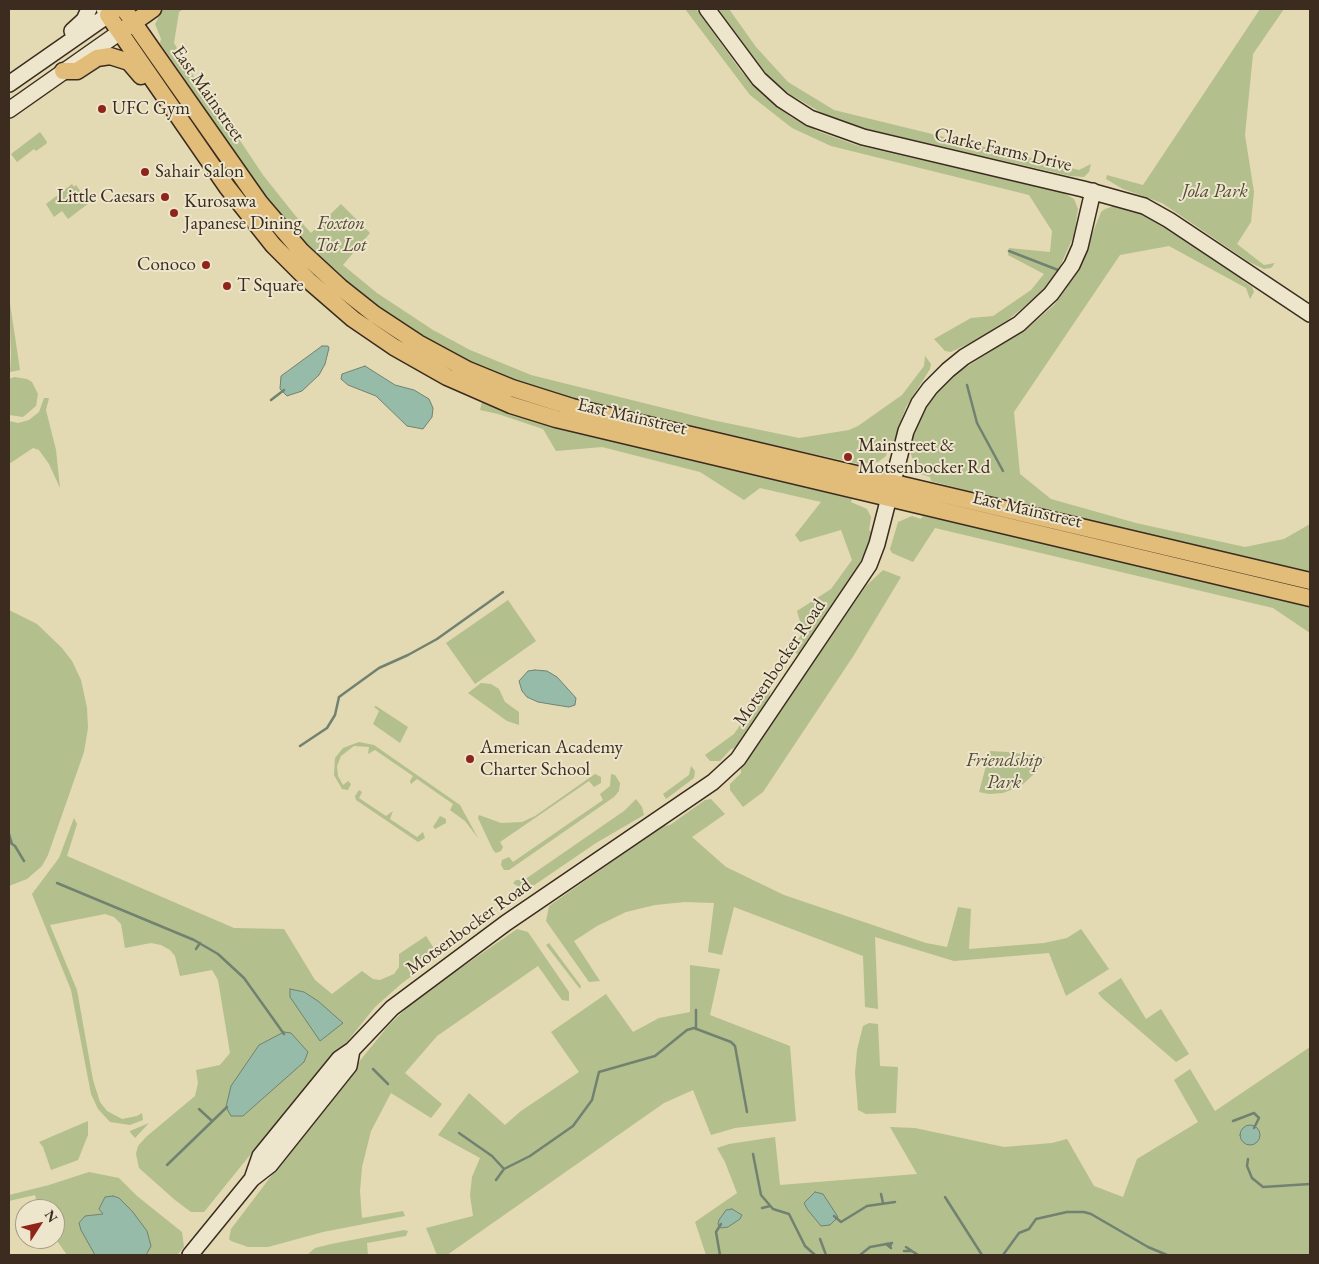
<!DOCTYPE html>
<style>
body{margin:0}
#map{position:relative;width:1319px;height:1264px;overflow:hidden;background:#e3d9b2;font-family:"EB Garamond",serif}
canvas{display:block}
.frame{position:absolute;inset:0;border:10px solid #3b2c1f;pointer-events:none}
.north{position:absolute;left:15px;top:1199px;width:50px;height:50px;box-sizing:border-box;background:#ede6cd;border:1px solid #a69c87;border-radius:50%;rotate:55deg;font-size:14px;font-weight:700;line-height:20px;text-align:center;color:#3b2c1f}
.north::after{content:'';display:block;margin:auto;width:18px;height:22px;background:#8f2418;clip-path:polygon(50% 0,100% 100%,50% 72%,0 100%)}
</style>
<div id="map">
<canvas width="1319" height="1264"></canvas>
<div class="frame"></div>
<div class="north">N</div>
</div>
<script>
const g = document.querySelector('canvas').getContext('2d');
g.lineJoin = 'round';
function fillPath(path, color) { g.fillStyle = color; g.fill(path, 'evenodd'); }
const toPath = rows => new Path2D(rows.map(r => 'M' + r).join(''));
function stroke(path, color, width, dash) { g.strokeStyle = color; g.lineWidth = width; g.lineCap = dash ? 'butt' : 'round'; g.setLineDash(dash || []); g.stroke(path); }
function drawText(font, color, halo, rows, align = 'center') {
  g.font = font + ' "EB Garamond",serif'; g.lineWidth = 4; g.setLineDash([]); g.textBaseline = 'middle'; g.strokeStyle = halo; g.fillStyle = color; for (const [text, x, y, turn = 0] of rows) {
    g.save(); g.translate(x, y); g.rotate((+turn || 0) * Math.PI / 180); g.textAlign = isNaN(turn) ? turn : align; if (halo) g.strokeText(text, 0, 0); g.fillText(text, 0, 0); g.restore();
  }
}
const green = toPath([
 [163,9,183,9,179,12,174,43,196,80,221,112,263,175,294,214,311,233,341,204,370,233,343,265,377,293,433,330,470,350,531,375,712,420,799,438,849,430,858,426,902,395,924,366,925,356,931,364,930,369,906,407,892,446,889,446,886,456,878,462,859,464,581,403,485,371,413,334,329,270,263,197,232,148,160,43,161,39,155,24],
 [685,9,696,9,741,71,763,95,791,117,817,131,856,145,1064,193,1074,199,1078,209,1074,235,1059,269,1044,290,1009,319,972,342,951,352,945,351,934,339,971,318,993,316,1031,290,1044,274,1008,255,1009,248,1050,252,1052,231,1029,195,831,146,792,128,750,95],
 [718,9,729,9,756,47,788,82,834,110,1079,170,1091,164,1089,172,1084,177,1070,176,858,127,829,117,791,95,769,77,754,59],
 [1260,9,1284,9,1253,54,1245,135,1254,192,1251,222,1237,244,1264,265,1275,263,1271,268,1264,269,1249,262,1162,203,1123,189,1106,179,1107,175,1143,185],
 [40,132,47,142,46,144,36,151,34,149,17,162,11,154],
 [72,184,74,187,76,185,89,203,68,219,62,211,54,217,46,204],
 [1117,205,1146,214,1161,223,1241,277,1243,281,1252,287,1254,292,1250,299,1246,288,1169,246,1120,255,1014,412,1020,474,1051,499,1136,523,1245,547,1284,539,1310,524,1310,575,1072,518,931,481,930,477,918,473,915,469,910,450,911,442,921,416,935,394,954,375,1030,326,1054,305,1077,272,1101,212,1105,209],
 [9,297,20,370,10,372,11,355],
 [14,377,27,379,32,382,38,394,36,406,23,417,9,415,9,379],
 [44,398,49,398,46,410,56,450,60,488,49,464,39,450,33,448,9,464,9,421,18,423,29,420,39,412],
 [482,402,521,418,523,415,852,499,851,502,867,509,871,517,869,530,872,532,866,550,856,570,798,654,795,653,787,664,781,665,777,663,785,659,803,632,797,611,831,589,852,560,841,530,800,542,795,535,821,502,760,488,744,500,700,472,602,447,556,451,543,429,498,414,480,410],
 [912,516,921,519,923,516,1055,543,1310,604,1310,633,1273,608,935,528,913,562,892,553,890,549,898,522],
 [883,570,901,577,854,655,763,792,743,807,730,790,730,784,741,773,741,768,866,586],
 [508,600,536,641,475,684,446,643],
 [9,610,37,624,62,648,72,661,81,680,87,708,88,728,84,752,48,855,42,866,27,879,9,886],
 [765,676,772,684,769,697,735,748,731,749,720,761,710,761,705,755,734,734,767,686],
 [481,683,491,684,499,689,505,702,519,712,519,725,507,721,468,693],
 [376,706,408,727,400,743,373,724,379,711,374,707],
 [359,742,374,745,460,805,478,838,465,821,450,810,453,804,417,779,411,784,410,781,413,776,375,750,368,754,369,747,354,746,341,756,337,766,338,776,343,785,348,781,351,784,348,790,342,789,334,775,335,758,343,748],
 [990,751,1007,752,1045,757,1035,773,1021,786,1003,793,989,794,979,792],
 [691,766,695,771,694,778,666,799,663,794,689,775],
 [595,774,601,777,601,783,594,787,589,781,500,842,503,847,501,851,496,853,493,850,478,818,479,815,501,823,522,822,535,816],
 [611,774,615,775,620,783,619,791,614,797,509,870,504,870,501,865,502,860,509,857,513,862,603,800,600,794,610,786],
 [359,790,362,792,359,798,386,816,393,811,390,819,417,837,423,832,425,838,418,842,356,800,355,796],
 [636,799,642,807,644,815,596,843,530,888,520,888,513,883,516,880,524,880,624,811],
 [711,799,725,814,692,837,726,867,784,895,926,943,947,947,958,907,971,909,969,949,1044,943,1067,938,1081,929,1109,969,1066,996,1049,953,954,961,875,937,878,1009,865,1007,863,956,734,907,722,955,708,952,714,903,685,902,655,905,626,912,597,926,574,941,600,981,589,982,546,921,549,906,663,826,670,825,705,800],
 [440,816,446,819,446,823,435,829,433,827],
 [74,818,77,824,67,856,234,928,284,929,315,980,332,994,362,971,373,979,380,980,394,974,399,967,399,954,426,936,439,956,401,984,375,1007,282,1123,250,1155,204,1212,191,1212,175,1200,139,1168,136,1154,138,1146,146,1137,195,1096,198,1083,196,1070,220,1065,230,1053,218,980,212,970,180,976,175,956,170,950,161,945,151,943,125,948,121,924,114,917,105,914,50,925,77,990,93,1080,100,1102,107,1111,122,1119,137,1116,142,1113,143,1120,130,1125,110,1122,98,1109,91,1094,71,990,32,894,59,858],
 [517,929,528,932,569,992,569,1001,562,1000,538,966,437,1036,405,1073,442,1104,431,1118,391,1093,371,1131,362,1167,360,1191,362,1218,403,1211,405,1216,323,1232,268,1247,248,1247,231,1241,229,1239,231,1229,272,1175,274,1167,388,1026,416,999],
 [549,943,581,986,580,989,546,945],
 [690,965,720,969,710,1015,790,1046,796,1121,735,1128,711,1135,693,1090,664,1103,447,1255,437,1255,426,1228,473,1216,470,1195,472,1177,480,1158,438,1135,469,1093,505,1125,521,1111,579,1072,551,1032,606,994,633,1032,659,1018,690,1012],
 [1121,978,1146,1019,1161,1009,1189,1054,1176,1062,1102,998,1098,993],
 [869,1023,878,1024,880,1066,898,1067,896,1113,866,1114,858,1110,855,1073,857,1050,863,1026],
 [1310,1047,1310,1255,706,1255,695,1222,737,1193,725,1162,717,1148,729,1144,775,1137,780,1185,917,1174,890,1127,915,1128,1004,1147,1052,1143,1067,1139,1094,1186,1123,1197,1137,1159,1198,1122,1174,1080,1190,1069,1215,1111],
 [88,1121,88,1135,78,1160,51,1170,43,1147,39,1142],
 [149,1123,135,1138,130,1132,130,1131],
 [89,1172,119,1178,137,1196,182,1232,184,1247,177,1255,67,1255,55,1238,55,1209,39,1209,35,1195,9,1201,9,1195,49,1185],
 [404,1230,408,1231,406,1236,367,1243,368,1255,307,1255,315,1248,331,1244]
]);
const water = toPath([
 [322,346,328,346,329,348,325,364,319,375,302,391,287,396,280,389,281,376,322,346],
 [365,366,395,385,414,390,429,399,433,408,432,417,423,429,407,426,376,396,348,385,341,379,342,374,365,366],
 [535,670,547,671,557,677,576,698,575,705,569,707,556,705,538,702,527,697,522,691,519,681,528,671,535,670],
 [290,989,304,992,318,1001,343,1023,320,1041,290,997,290,989],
 [284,1032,291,1033,308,1052,304,1062,243,1116,231,1116,226,1107,231,1086,259,1045,284,1032],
 '1240 1135a10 10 0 1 1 20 0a10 10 0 1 1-20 0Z',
 [815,1192,823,1194,838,1217,830,1225,821,1226,807,1209,804,1203,815,1192],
 [113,1196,119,1198,132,1211,147,1231,151,1246,146,1255,95,1255,81,1230,79,1223,85,1216,103,1214,99,1209,105,1197,113,1196],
 [732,1209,742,1215,740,1219,728,1227,721,1228,718,1224,719,1220,726,1210,732,1209]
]);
const stream = toPath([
 [1009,251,1058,270],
 [967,385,977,423,1003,471],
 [271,400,284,390],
 [300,746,327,728,335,715,339,697,350,689,379,668,408,655,437,639,503,592],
 [9,834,12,844],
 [9,842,15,846,24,861],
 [57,883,194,940,218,954,244,978,284,1034],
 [196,949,200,943],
 [696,1029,696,1010],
 [373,1069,388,1084],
 [199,1109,212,1121],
 [1233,1121,1254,1113,1259,1118,1254,1128],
 [459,1133,492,1156,504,1169],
 [753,1154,761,1195,773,1209,789,1214,805,1246,815,1255],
 [1248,1159,1247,1166,1252,1178,1263,1187,1310,1184],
 [167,1165,227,1107],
 [496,1180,504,1169,530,1156,573,1126,592,1100,599,1072,655,1056,687,1030,694,1028,731,1042,735,1046,747,1112],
 [881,1194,883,1203],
 [945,1197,982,1255],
 [762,1208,770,1206],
 [834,1216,841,1222,867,1206,895,1202],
 [820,1239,826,1255],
 [886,1244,891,1248],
 [886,1244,891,1245],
 [906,1247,918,1255],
 [904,1251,912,1251],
 [720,1255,716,1232,721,1224],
 [860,1255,870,1247,892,1243],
 [1003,1255,1019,1233,1029,1229,1036,1219,1067,1212,1084,1212,1091,1214,1148,1247,1167,1255]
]);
const secondary = toPath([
 [707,9,759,79,782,100,810,118,863,137,1083,189,1144,206,1169,220,1310,314],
 [72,31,84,20,89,9],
 [9,84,108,15,104,9],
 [9,110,120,32],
 [252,1179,260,1156,339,1059,352,1050,392,1008,506,923,713,782,738,759,869,565,877,544,906,431,919,403,930,388,948,370,964,357,1019,324,1051,294,1072,265,1080,247,1093,191],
 [190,1255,252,1179,270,1165,349,1066,352,1050]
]);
const primary = toPath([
 [116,9,108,15,227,187,273,245,308,280,353,319,394,347,447,377,511,405,556,419,1310,598],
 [124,9,260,203,301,251,340,287,374,314,418,343,468,370,512,388,572,407,1310,581],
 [126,28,153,9],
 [63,71,77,71,97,58,110,56,129,62,141,76]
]);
const markers = [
 [102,109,5,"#8f2418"],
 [145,172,5,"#8f2418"],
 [165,197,5,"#8f2418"],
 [174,213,5,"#8f2418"],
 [206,265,5,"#8f2418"],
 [227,286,5,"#8f2418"],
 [848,457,5,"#8f2418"],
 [470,759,5,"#8f2418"]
];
const streetNames = [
 ["East Mainstreet",208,94,55],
 ["Clarke Farms Drive",1003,150,13],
 ["East Mainstreet",632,417,13],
 ["East Mainstreet",1027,510,13],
 ["Motsenbocker Road",780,663,-56],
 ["Motsenbocker Road",469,927,-36]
];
const poiNames = [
 ["UFC Gym",112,109],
 ["Sahair Salon",155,172],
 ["Little Caesars",155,197,"right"],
 ["Kurosawa",184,202],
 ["Japanese Dining",184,224],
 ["Conoco",196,265,"right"],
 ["T Square",237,286],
 ["Mainstreet &",858,446],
 ["Motsenbocker Rd",858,468],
 ["American Academy",480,748],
 ["Charter School",480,770]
];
const parkNames = [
 ["Jola Park",1215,192],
 ["Foxton",341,224],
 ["Tot Lot",341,246],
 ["Friendship",1004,761],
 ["Park",1004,783]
];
fillPath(green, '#b3bf8d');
fillPath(water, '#96bba8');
stroke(water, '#728271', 1);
stroke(stream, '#728271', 2.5);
stroke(secondary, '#3b2c1f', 18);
stroke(primary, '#3b2c1f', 19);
stroke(secondary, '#ede6cd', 15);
stroke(primary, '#e2bc79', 16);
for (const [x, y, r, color] of markers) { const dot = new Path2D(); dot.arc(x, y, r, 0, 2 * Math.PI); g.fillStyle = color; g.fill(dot); stroke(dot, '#ede6cd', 2); }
drawText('19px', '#3b2c1f', '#ede6cd', streetNames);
drawText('19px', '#3b2c1f', '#ede6cd', poiNames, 'left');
drawText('italic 19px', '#534935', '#ede6cd', parkNames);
</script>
